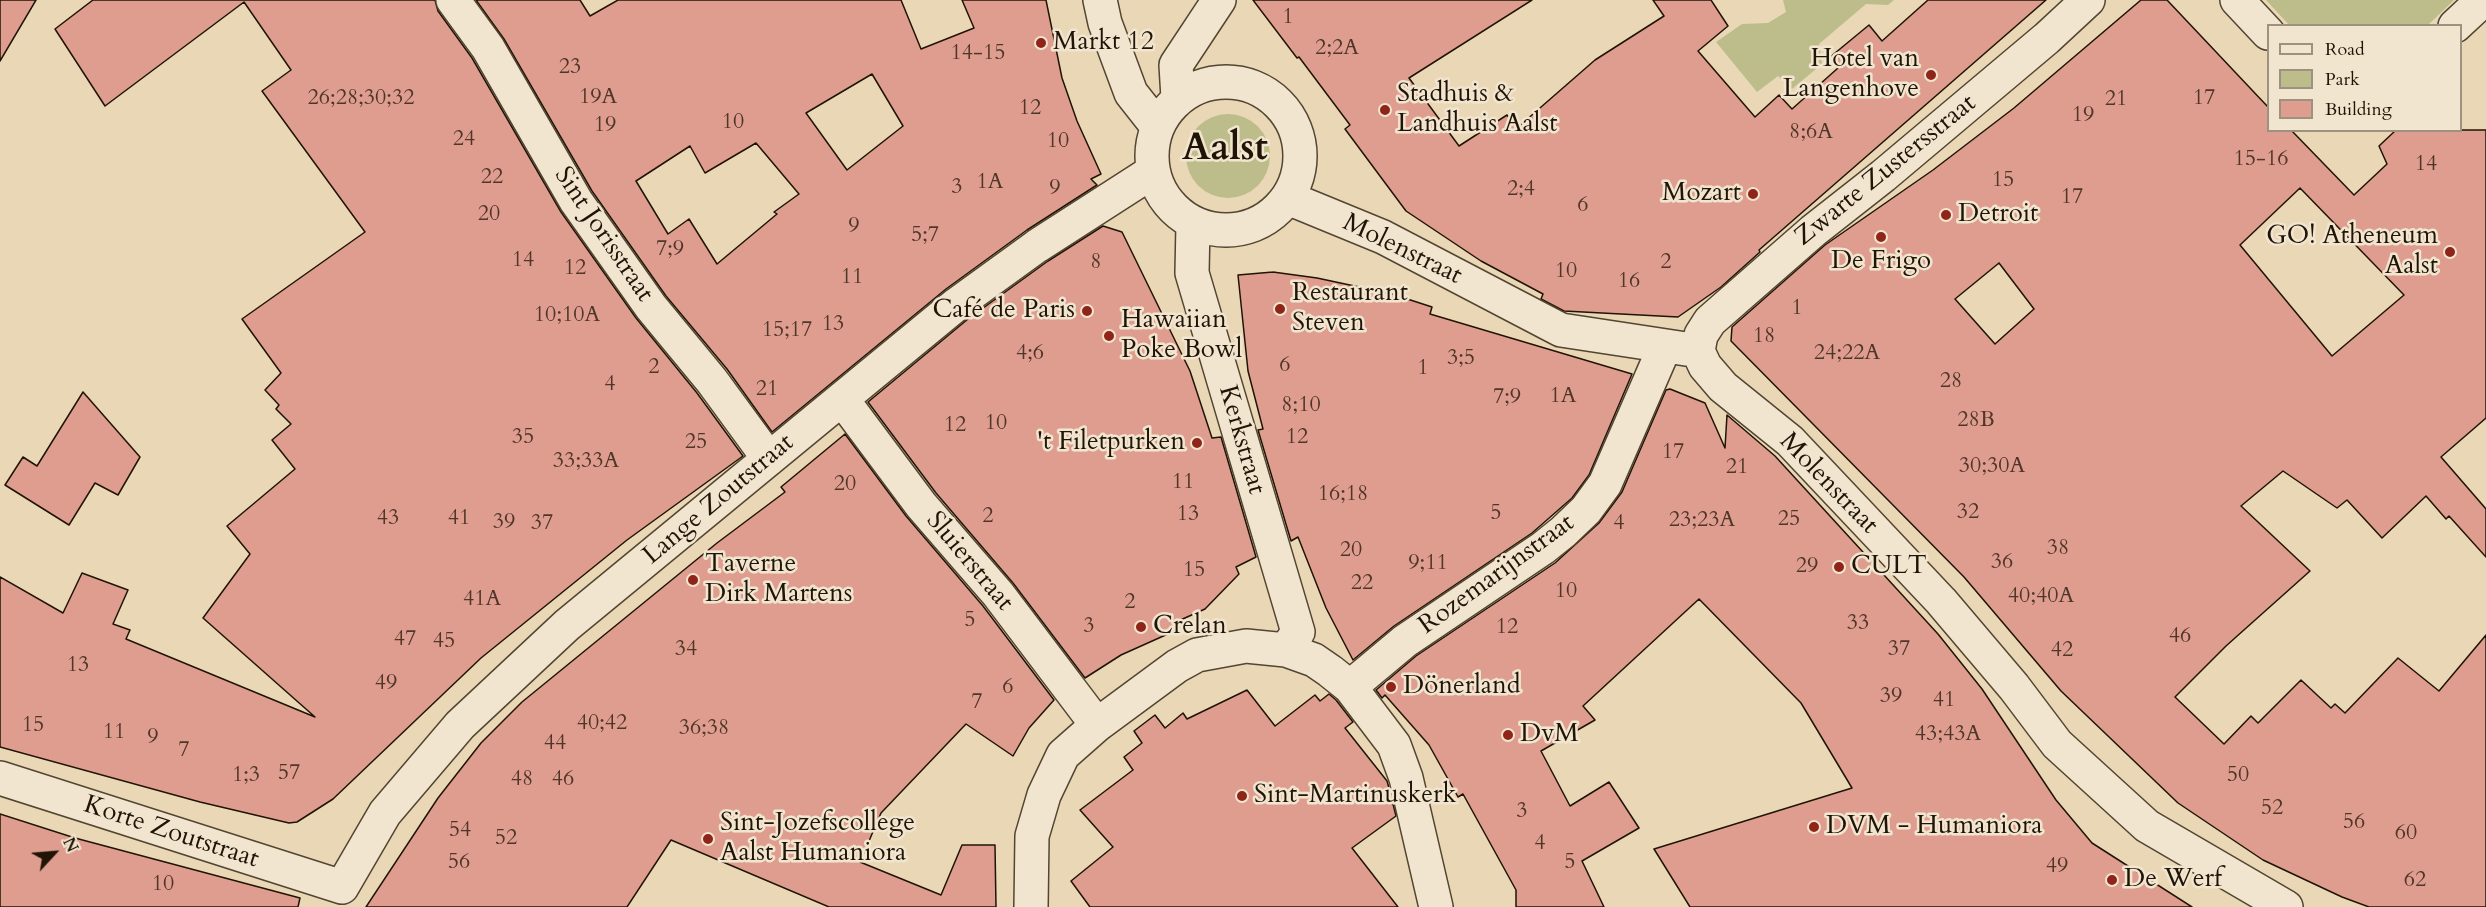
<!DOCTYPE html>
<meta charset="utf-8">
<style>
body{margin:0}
#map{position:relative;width:2486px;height:907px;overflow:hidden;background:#ead7b6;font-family:Cardo,serif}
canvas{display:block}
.legend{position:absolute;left:2267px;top:24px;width:195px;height:108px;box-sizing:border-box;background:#f1e5d0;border:2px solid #9d917f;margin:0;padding:8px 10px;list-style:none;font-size:18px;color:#1f1405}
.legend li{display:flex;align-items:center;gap:12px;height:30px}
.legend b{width:30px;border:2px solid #9d917f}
.north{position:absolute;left:24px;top:823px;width:60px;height:60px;-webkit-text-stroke:4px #f1e5d0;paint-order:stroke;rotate:64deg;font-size:16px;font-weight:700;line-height:24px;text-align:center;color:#1f1405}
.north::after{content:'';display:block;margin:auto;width:21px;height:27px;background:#1f1405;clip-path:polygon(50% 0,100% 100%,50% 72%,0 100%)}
</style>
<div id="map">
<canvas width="2486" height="907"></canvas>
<ul class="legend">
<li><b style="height:8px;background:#f1e5d0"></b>Road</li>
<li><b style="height:16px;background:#bcbd8a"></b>Park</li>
<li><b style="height:16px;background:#df9d8f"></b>Building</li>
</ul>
<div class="north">N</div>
</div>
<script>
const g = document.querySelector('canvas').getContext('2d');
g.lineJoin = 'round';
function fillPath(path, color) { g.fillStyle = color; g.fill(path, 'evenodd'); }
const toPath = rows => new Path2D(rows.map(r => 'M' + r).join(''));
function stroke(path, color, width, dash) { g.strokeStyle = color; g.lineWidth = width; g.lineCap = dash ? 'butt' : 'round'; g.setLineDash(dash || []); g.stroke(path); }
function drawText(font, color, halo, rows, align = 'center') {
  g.font = font + ' Cardo,serif'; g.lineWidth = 5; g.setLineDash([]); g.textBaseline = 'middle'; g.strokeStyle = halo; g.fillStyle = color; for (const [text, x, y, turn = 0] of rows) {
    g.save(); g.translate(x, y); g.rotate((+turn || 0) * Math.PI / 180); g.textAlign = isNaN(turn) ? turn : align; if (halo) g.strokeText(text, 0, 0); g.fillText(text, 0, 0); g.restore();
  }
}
const green = toPath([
 [1783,0,1894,0,1888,5,1866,4,1819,44,1822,64,1792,89,1778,76,1757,92,1716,42,1742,24,1768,23,1786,12],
 [2266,0,2454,0,2428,25,2290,26],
 '1186 156a42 42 0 1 1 84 0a42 42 0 1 1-84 0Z'
]);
const building = toPath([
 [0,0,36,0,0,61,0,0],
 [93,0,435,0,438,11,472,58,561,212,636,318,697,393,743,456,627,540,481,658,333,799,297,822,289,823,200,802,0,747,0,577,63,613,82,573,128,590,113,624,130,630,126,639,315,717,203,618,250,554,227,526,295,469,272,440,291,424,276,409,279,405,265,390,281,373,242,319,365,232,262,91,291,70,244,2,105,106,55,29,93,0],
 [476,0,580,0,590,16,618,0,901,0,921,49,974,28,962,0,1046,0,1062,78,1077,121,1101,174,1091,179,1097,185,1027,230,946,289,772,432,727,369,666,296,592,191,504,39,476,0],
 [872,74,903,126,847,170,806,113,872,74],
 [756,143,799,194,774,212,777,214,717,264,689,219,668,234,636,181,690,146,705,173,756,143],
 [1253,0,1532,0,1409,78,1459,146,1507,115,1517,128,1595,60,1664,16,1653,0,1711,0,1728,26,1698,51,1755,117,1779,95,1792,109,1838,68,1829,58,1869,25,1882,41,1928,0,2046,0,1759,250,1760,252,1721,287,1678,317,1564,311,1541,299,1543,294,1481,261,1406,211,1345,129,1350,125,1299,57,1297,58,1253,0],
 [2141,0,2167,0,2268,107,2268,130,2291,130,2354,195,2387,164,2379,146,2396,130,2486,130,2486,418,2441,457,2486,509,2486,557,2449,516,2446,519,2426,496,2382,538,2347,500,2337,508,2283,471,2241,506,2310,571,2226,646,2175,697,2224,744,2251,716,2258,723,2301,680,2331,708,2335,704,2345,713,2398,658,2439,691,2486,635,2486,907,2369,907,2342,897,2263,860,2178,803,2061,691,1964,577,1731,341,1732,327,1825,245,1933,170,2014,108,2141,0],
 [2300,188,2404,295,2332,356,2240,245,2300,188],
 [1999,263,2034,309,1995,344,1955,299,1999,263],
 [1103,226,1122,232,1190,371,1212,438,1221,437,1256,557,1236,567,1239,574,1205,609,1176,622,1179,629,1121,655,1085,678,1013,583,936,493,868,402,968,319,1048,261,1103,226],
 [1273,272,1317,278,1392,294,1432,307,1430,314,1632,374,1589,475,1572,498,1532,533,1394,626,1353,660,1326,608,1298,537,1291,541,1258,430,1263,429,1248,371,1238,275,1273,272],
 [1670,389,1705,403,1725,448,1727,415,1775,456,1938,634,1982,689,2056,800,2092,843,2192,907,1690,907,1654,849,1852,788,1801,703,1699,599,1583,706,1595,720,1541,751,1570,806,1609,782,1639,828,1582,861,1604,907,1516,907,1516,890,1463,794,1458,797,1429,745,1385,695,1382,698,1376,690,1416,656,1555,563,1599,523,1622,492,1666,390,1670,389],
 [83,392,140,457,118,495,95,483,69,525,5,485,23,457,37,466,83,392],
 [845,434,906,516,983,606,1054,700,1029,728,1013,756,966,724,881,813,860,862,941,895,962,845,995,845,996,907,829,907,671,840,627,907,366,907,438,798,481,743,522,702,717,543,785,492,781,487,845,434],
 [1247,690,1275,726,1315,695,1320,701,1329,694,1336,700,1353,722,1345,728,1387,781,1389,788,1385,791,1392,800,1396,816,1352,848,1398,907,1090,907,1071,881,1113,847,1080,810,1133,770,1124,757,1142,743,1134,731,1155,715,1165,728,1183,713,1187,719,1247,690],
 [0,814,75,838,300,898,298,907,0,907,0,814]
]);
const street = toPath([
 [453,0,488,48,576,201,651,307,712,381,769,459],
 [1100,0,1105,23,1131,93,1157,126],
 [2237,0,2268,33],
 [2455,26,2483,0],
 '1152 156a74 74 0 1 1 148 0a74 74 0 1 1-148 0Z',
 [1178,98,1176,65,1219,0],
 [1288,198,1383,237,1561,330,1686,349],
 [1193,224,1192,273,1298,632,1286,650],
 [1698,351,1705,366,1723,387,1790,441,1941,601,2014,687,2057,744,2147,826,2286,907],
 [1698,351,1701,335,1710,321,1813,231,1883,176,2047,38,2088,0],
 [842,399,921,505,998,594,1097,725],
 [1350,687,1405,641,1543,548,1563,532,1586,510,1605,484,1665,346],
 [0,778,342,887],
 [342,887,385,813,460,725,567,625,957,304,1037,246,1152,172],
 [1031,907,1032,836,1044,795,1063,755,1097,725,1177,666,1197,655,1246,646,1286,650,1314,660,1330,671,1350,687,1394,745,1406,778,1436,907]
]);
const markers = [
 [1041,43,6,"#8f2418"],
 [1931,75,6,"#8f2418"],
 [1385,110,6,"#8f2418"],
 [1753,194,6,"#8f2418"],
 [1946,215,6,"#8f2418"],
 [1881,237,6,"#8f2418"],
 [2450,252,6,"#8f2418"],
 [1280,309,6,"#8f2418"],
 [1087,311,6,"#8f2418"],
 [1109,336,6,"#8f2418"],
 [1197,443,6,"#8f2418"],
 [1839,567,6,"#8f2418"],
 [693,580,6,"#8f2418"],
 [1141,627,6,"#8f2418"],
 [1391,687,6,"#8f2418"],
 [1508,735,6,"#8f2418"],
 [1242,796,6,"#8f2418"],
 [1814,827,6,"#8f2418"],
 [708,839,6,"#8f2418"],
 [2112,880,6,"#8f2418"]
];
const numberNames = [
 ["1",1288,18],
 ["2;2A",1337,49],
 ["14-15",978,54],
 ["23",570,68],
 ["19A",598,98],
 ["26;28;30;32",361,99],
 ["17",2204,99],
 ["21",2116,100],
 ["12",1030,109],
 ["19",2083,116],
 ["10",733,123],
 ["19",605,126],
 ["8;6A",1811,133],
 ["24",464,140],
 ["10",1058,142],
 ["15-16",2261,160],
 ["14",2426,165],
 ["22",492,178],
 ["15",2003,181],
 ["1A",990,183],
 ["3",957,188],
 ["9",1055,189],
 ["2;4",1521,190],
 ["17",2072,198],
 ["6",1583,206],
 ["20",489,215],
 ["9",854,227],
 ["5;7",925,236],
 ["7;9",670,250],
 ["14",523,261],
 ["8",1096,263],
 ["2",1666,263],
 ["12",575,269],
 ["10",1566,272],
 ["11",852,278],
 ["16",1629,282],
 ["1",1797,309],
 ["10;10A",567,316],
 ["13",833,325],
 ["15;17",787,331],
 ["18",1764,337],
 ["4;6",1030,354],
 ["24;22A",1847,354],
 ["3;5",1461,359],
 ["6",1285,366],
 ["2",654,368],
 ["1",1423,369],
 ["28",1951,382],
 ["4",610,385],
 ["21",767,390],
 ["1A",1563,397],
 ["7;9",1507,398],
 ["8;10",1301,406],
 ["28B",1976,421],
 ["10",996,424],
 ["12",955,426],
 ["35",523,438],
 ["12",1297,438],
 ["25",696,443],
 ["17",1673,453],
 ["33;33A",586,462],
 ["30;30A",1992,467],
 ["21",1737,468],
 ["11",1183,483],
 ["20",845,485],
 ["16;18",1343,495],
 ["32",1968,513],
 ["5",1496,514],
 ["13",1188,515],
 ["2",988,517],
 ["43",388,519],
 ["41",459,519],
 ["25",1789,520],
 ["23;23A",1702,521],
 ["39",504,523],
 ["37",542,524],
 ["4",1619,524],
 ["38",2058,549],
 ["20",1351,551],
 ["36",2002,563],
 ["9;11",1428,564],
 ["29",1807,567],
 ["15",1194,571],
 ["22",1362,584],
 ["10",1566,592],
 ["40;40A",2041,597],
 ["41A",482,600],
 ["2",1130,603],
 ["5",970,621],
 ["33",1858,624],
 ["3",1089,627],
 ["12",1507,628],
 ["46",2180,637],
 ["47",405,640],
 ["45",444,642],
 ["34",686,650],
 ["37",1899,650],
 ["42",2062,651],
 ["13",78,666],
 ["49",386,684],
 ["6",1008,688],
 ["39",1891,697],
 ["41",1944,701],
 ["7",977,703],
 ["40;42",602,724],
 ["15",33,726],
 ["36;38",704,729],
 ["11",114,733],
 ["43;43A",1948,735],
 ["9",153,738],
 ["44",555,744],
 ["7",184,751],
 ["57",289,774],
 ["1;3",246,776],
 ["50",2238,776],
 ["48",522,780],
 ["46",563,780],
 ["52",2272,809],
 ["3",1522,812],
 ["56",2354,823],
 ["54",460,831],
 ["60",2406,834],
 ["52",506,839],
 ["4",1540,844],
 ["56",459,863],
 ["5",1570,863],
 ["49",2057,867],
 ["62",2415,881],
 ["10",163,885]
];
const poiNames = [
 ["Markt 12",1053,43],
 ["Hotel van",1919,60,"right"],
 ["Langenhove",1919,90,"right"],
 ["Stadhuis &",1397,95],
 ["Landhuis Aalst",1397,125],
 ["Mozart",1741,194,"right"],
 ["Detroit",1958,215],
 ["GO! Atheneum",2438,237,"right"],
 ["Aalst",2438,267,"right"],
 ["De Frigo",1881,262,"center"],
 ["Restaurant",1292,294],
 ["Steven",1292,324],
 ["Café de Paris",1075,311,"right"],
 ["Hawaiian",1121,321],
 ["Poke Bowl",1121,351],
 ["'t Filetpurken",1185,443,"right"],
 ["Taverne",705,565],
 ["Dirk Martens",705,595],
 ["CULT",1851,567],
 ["Crelan",1153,627],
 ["Dönerland",1403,687],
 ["DvM",1520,735],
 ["Sint-Martinuskerk",1254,796],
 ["Sint-Jozefscollege",720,824],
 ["Aalst Humaniora",720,854],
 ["DVM - Humaniora",1826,827],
 ["De Werf",2124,880]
];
const streetNames = [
 ["Zwarte Zustersstraat",1886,171,-39],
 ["Sint Jorisstraat",603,235,56],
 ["Molenstraat",1402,250,26],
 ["Kerkstraat",1241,440,74],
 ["Molenstraat",1828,484,46],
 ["Lange Zoutstraat",719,500,-40],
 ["Sluierstraat",969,562,50],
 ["Rozemarijnstraat",1497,575,-36],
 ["Korte Zoutstraat",171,833,18]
];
const townNames = [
 ["Aalst",1225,150]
];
fillPath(green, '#bcbd8a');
fillPath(building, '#df9d8f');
stroke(building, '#1f1405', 1.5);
stroke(street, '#524531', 36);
stroke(street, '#f1e5d0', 33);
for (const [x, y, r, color] of markers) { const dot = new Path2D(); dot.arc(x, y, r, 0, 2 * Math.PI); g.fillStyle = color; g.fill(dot); stroke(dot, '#f1e5d0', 2); }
drawText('22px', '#4f3628', null, numberNames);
drawText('26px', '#1f1405', '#f1e5d0', poiNames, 'left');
drawText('26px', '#1f1405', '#f1e5d0', streetNames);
drawText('bold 38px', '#1f1405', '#f1e5d0', townNames);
</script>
